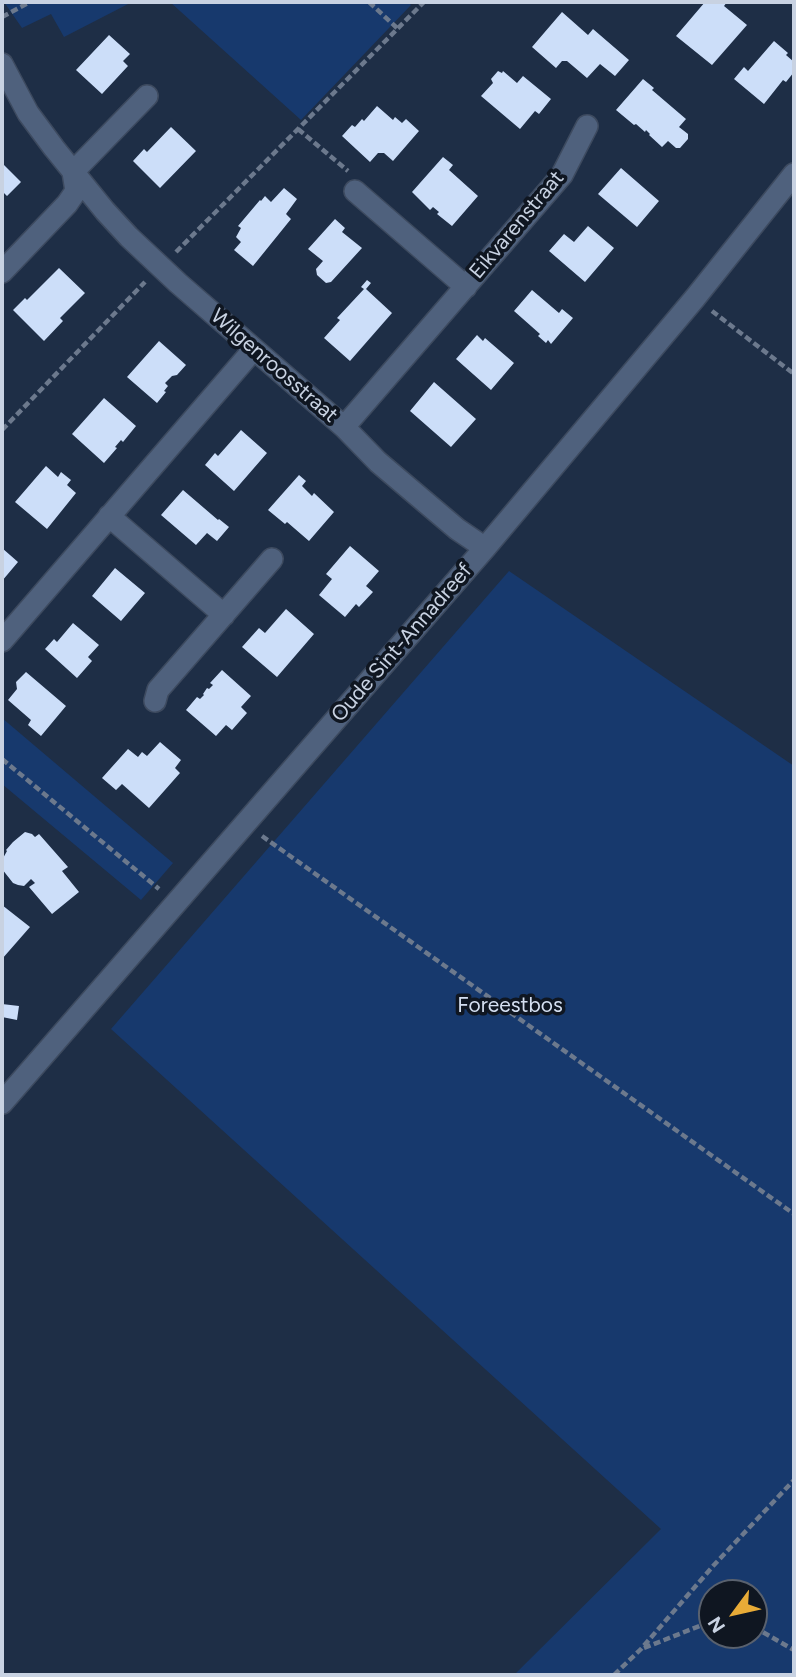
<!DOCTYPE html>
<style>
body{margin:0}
#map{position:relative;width:796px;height:1677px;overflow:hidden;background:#1e2e46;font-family:Figtree,sans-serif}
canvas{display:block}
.frame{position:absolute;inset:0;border:4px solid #c8d2e2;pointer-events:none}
.north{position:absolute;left:698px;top:1579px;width:70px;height:70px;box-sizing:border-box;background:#0f1621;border:2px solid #59616e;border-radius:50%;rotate:237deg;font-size:19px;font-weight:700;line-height:28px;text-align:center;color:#c8d2e2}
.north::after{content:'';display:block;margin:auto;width:24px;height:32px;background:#e8ab37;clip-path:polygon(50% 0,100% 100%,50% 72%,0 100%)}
</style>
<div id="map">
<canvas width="796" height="1677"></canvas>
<div class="frame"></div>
<div class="north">N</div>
</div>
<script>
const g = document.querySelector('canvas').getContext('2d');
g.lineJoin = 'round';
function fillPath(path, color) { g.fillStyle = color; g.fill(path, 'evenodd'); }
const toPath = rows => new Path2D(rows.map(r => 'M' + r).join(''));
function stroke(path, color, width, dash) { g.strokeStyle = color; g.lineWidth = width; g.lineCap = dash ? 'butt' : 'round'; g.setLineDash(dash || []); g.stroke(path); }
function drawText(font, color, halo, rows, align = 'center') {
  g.font = font + ' Figtree,sans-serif'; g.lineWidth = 7; g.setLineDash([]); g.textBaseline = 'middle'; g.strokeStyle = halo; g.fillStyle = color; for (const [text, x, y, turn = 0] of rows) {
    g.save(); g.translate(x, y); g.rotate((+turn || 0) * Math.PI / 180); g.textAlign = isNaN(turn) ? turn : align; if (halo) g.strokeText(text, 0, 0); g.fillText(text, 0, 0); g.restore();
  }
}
const green = toPath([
 [4,2,132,2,64,37,51,14,22,28],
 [170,2,408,2,411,5,301,120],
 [509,571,794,766,794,1675,514,1675,661,1529,111,1029],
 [712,1593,754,1593,754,1635,712,1635],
 [2,718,173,863,141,900,2,784]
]);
const building = toPath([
 [705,2,727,2,724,6,747,25,712,65,676,36],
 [562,12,588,35,593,29,629,60,615,76,600,64,587,78,567,61,562,61,556,68,532,47],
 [109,35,130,54,123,61,128,66,102,94,76,70],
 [774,41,788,53,786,55,794,62,794,72,786,82,783,80,764,104,734,79,744,67,748,71],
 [498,71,502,73,503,71,517,83,523,76,551,99,539,114,535,111,520,129,481,96,493,83,491,79],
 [643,79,654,88,652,90,686,119,679,127,688,134,688,139,680,148,676,148,668,141,662,147,649,135,650,134,646,130,645,132,636,124,634,125,616,110],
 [377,106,393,120,395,117,402,123,406,119,419,131,393,161,384,153,378,153,370,162,342,136,352,125,355,127,362,119,364,121],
 [171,127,196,151,160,188,133,161,144,149,147,152],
 [443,157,453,165,449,170,478,196,452,226,437,214,439,212,433,207,430,210,412,192],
 [2,163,21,182,7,196,2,191],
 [621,168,659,201,637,227,598,194],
 [284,188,297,199,286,214,291,219,253,266,234,250,241,242,236,237,241,228,238,226,260,200,261,201,265,196,271,202],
 [335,219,345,228,342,232,362,248,331,282,326,283,317,275,316,269,323,261,308,249],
 [588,226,614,248,585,282,549,251,564,234,574,242],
 [59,268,85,293,60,318,63,321,44,341,13,310,25,298,27,300],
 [367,280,371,283,366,289,392,313,350,361,324,338,340,320,337,318,364,289,361,287],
 [532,290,559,313,562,309,573,318,551,344,548,340,546,343,538,336,540,334,514,311],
 [477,335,483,341,485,338,514,363,491,390,456,359],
 [159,341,186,365,177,375,172,376,165,383,168,386,164,391,166,392,157,403,127,377],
 [434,382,476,419,451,447,410,411],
 [104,398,136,426,123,442,121,440,115,447,117,448,104,463,72,434],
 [241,430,267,453,234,491,205,465,215,453,218,456],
 [46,466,58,477,61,472,71,480,67,485,76,493,47,529,15,502],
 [299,475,306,481,302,486,312,496,314,493,334,512,309,541,287,522,285,524,268,510],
 [183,490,218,520,219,519,229,527,217,541,207,533,196,545,161,515],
 [350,546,379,571,366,586,373,592,359,607,356,604,345,617,319,595,332,579,326,574],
 [2,548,18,562,2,581],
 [115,568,145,593,121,621,92,596],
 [286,609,314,634,277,677,242,647,259,628,265,633],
 [73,623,99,645,88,657,92,661,77,678,45,649,54,639,57,642],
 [222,670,251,696,241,707,247,713,232,730,226,725,216,736,186,710,197,697,200,699,204,695,203,694,207,688,209,689,213,685,210,683],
 [26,672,66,706,41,736,28,725,31,720,8,700,17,689,16,682],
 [160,742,181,760,175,768,180,773,149,808,122,784,116,790,102,778,128,749,138,757,142,752,147,756],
 [25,832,32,834,35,837,39,834,68,867,62,871,79,892,52,914,29,887,35,883,31,879,24,886,18,885,13,883,2,869,2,860,7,851,6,850,13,842],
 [2,905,30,927,2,959],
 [2,1004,19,1006,17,1020,2,1017]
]);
const path = toPath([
 [369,2,397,28],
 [2,17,30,2],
 [298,129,348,171],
 [176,252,424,2],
 [712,311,794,374],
 [2,430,145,282],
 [2,759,159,889],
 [262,836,794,1214],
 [754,1627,794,1650],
 [644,1648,712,1621],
 [614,1675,641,1649,714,1565,794,1480]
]);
const minor = toPath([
 [2,64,28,113,54,148,105,211,129,237,178,283,344,427,378,462,457,529,485,548],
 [355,191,466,287],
 [2,272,67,204,76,191,73,172,147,96],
 [344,427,562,175,587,126],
 [109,516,224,615],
 [2,641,254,349],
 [155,701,158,690,272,559],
 [2,1103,485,548,695,298,794,174]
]);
const streetNames = [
 ["Eikvarenstraat",517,225,-50],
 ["Wilgenroosstraat",274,366,41],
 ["Oude Sint-Annadreef",402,643,-49]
];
const parkNames = [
 ["Foreestbos",510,1006]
];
fillPath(green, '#17396d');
fillPath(building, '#ccdef9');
stroke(minor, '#3d4a5f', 24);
stroke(path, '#6c798d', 4.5, [7, 3.5]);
stroke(minor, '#4f617d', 21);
drawText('21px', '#c8d2e2', '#0f1621', streetNames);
drawText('21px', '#d4dff1', '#0f1621', parkNames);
</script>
